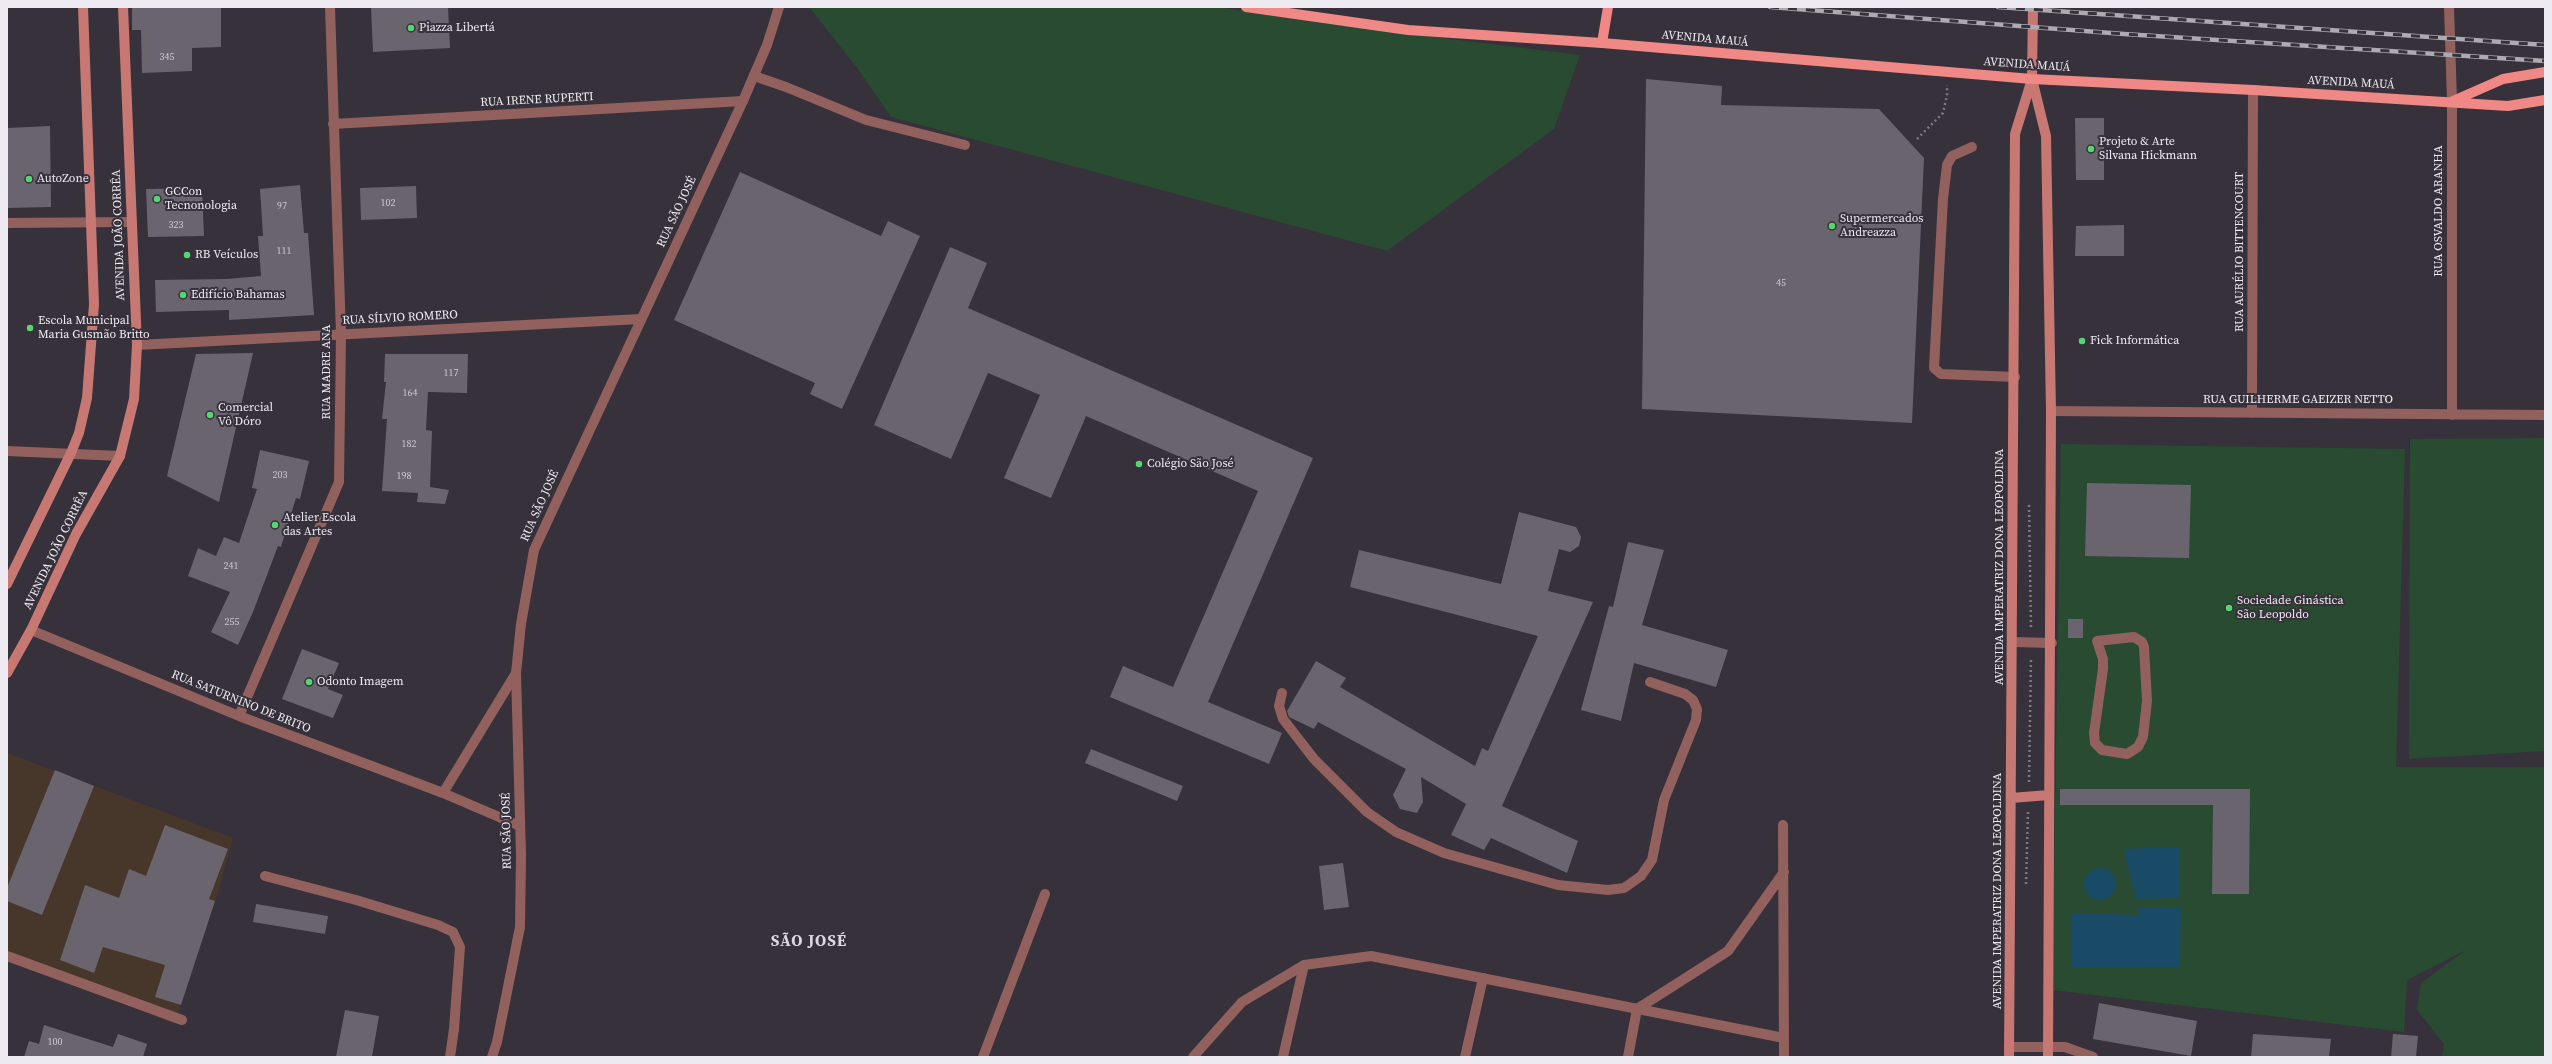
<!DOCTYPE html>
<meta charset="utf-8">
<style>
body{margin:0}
#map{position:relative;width:2552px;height:1064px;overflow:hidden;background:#36313a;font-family:"Source Serif 4",serif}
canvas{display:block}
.frame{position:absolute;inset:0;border:8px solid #edeaf1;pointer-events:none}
</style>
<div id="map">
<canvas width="2552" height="1064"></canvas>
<div class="frame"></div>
</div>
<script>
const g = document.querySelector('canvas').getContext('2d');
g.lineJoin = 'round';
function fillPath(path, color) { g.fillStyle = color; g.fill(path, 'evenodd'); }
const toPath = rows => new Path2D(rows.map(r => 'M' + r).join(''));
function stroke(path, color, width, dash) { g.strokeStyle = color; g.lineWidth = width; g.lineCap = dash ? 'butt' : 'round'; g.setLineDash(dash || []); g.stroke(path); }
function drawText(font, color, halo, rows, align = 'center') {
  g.font = font + ' "Source Serif 4",serif'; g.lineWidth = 4; g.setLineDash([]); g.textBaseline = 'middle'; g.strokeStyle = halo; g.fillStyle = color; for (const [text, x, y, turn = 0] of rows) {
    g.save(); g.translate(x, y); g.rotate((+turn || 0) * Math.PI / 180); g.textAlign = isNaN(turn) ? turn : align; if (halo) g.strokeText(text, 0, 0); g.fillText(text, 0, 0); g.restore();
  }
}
const industrial = toPath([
 [7,753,233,838,221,883,174,1024,7,952]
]);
const green = toPath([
 [809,7,1218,7,1298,20,1580,55,1554,129,1387,251,891,117,858,69],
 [2545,438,2545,751,2409,759,2410,439],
 [2061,444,2405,449,2396,767,2545,767,2545,1057,2442,1057,2444,1044,2417,1010,2421,983,2466,950,2407,980,2404,1032,2052,990]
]);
const water = toPath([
 [2180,847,2180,898,2136,899,2124,849],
 '2084 884a16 16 0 1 1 32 0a16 16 0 1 1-32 0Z',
 [2181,907,2180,967,2071,968,2072,913,2139,915,2137,908]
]);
const building = toPath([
 [132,7,221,7,221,47,192,48,192,71,142,73,141,30,132,30],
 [371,7,448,7,450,48,373,52],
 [1646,79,1722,86,1721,105,1879,109,1924,158,1912,423,1642,409],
 [2075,118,2104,118,2104,180,2076,180],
 [50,126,51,207,7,208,7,128],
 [740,172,881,236,888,221,920,236,842,409,810,394,815,383,674,320],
 [300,185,304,233,308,233,314,315,229,320,229,310,156,312,155,280,227,279,261,276,258,236,263,236,260,189],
 [416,186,417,218,361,220,360,188],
 [202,188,204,236,148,237,146,189],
 [2124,225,2124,256,2075,256,2076,226],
 [950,247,987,263,968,308,1313,458,1208,702,1282,733,1269,764,1110,697,1123,666,1173,687,1258,491,1086,416,1051,498,1004,478,1040,395,988,373,951,459,874,425],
 [253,353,219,502,167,476,196,354],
 [385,354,468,354,467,393,428,392,426,430,432,431,430,487,449,490,445,504,417,502,418,493,382,491,387,419,382,419,386,382,384,382],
 [260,450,309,461,300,499,296,498,281,547,278,546,253,612,238,645,211,632,230,592,188,576,198,548,216,556,224,537,239,543,257,489,252,488],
 [2087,483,2191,485,2189,558,2085,556],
 [1519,512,1576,527,1581,537,1579,546,1570,552,1559,549,1548,591,1593,602,1502,806,1578,841,1567,873,1491,838,1484,850,1451,835,1466,804,1421,777,1423,802,1417,813,1400,809,1393,795,1406,769,1318,722,1314,729,1289,717,1287,711,1316,661,1346,678,1340,687,1475,766,1482,748,1488,751,1538,636,1350,587,1359,550,1501,584],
 [1628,542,1664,550,1642,625,1728,650,1716,687,1634,663,1621,721,1581,710,1609,606,1613,607],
 [2068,619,2083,619,2083,638,2068,638],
 [302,649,339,663,328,689,343,695,333,718,282,699],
 [1091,749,1183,786,1177,801,1085,763],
 [55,770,94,786,42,915,7,901,7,888],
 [2060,789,2250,789,2249,894,2212,894,2213,805,2060,805],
 [165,825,228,849,209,899,215,901,181,1005,155,997,165,965,103,947,94,973,60,960,85,885,119,898,129,869,146,876],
 [1343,863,1349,907,1324,910,1319,866],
 [256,904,328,916,325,934,253,922],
 [2099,1003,2197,1021,2191,1056,2093,1039],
 [345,1010,379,1016,372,1057,336,1057],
 [44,1025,113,1047,118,1034,147,1044,143,1057,24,1057,29,1041,39,1044],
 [2253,1034,2331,1039,2329,1057,2251,1057],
 [2393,1034,2418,1036,2416,1057,2391,1057]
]);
const path = toPath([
 [1917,139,1943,113,1947,95,1947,85],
 [2029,505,2031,628],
 [2029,782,2031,657],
 [2026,884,2028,811]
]);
const service = toPath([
 [754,76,786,87,866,120,965,145],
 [1972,147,1952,156,1947,165,1943,199,1934,368,1941,374,2015,377],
 [2134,637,2142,642,2144,647,2147,701,2143,737,2138,747,2127,754,2102,750,2095,743,2094,733,2103,669,2103,659,2097,641,2134,637],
 [2013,642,2052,643],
 [1282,693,1279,706,1283,719,1314,759,1367,812,1396,832,1444,853,1558,885,1608,890,1624,888,1641,876,1652,860,1664,800,1696,720,1697,709,1693,700,1685,694,1650,682],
 [265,876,356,900,438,925,453,932,460,947,454,1029,450,1057],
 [2009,1047,2065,1047,2093,1057],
 [1465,1057,1483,978],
 [1628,1057,1637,1009]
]);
const minor = toPath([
 [2452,101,2452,415],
 [333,124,743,101],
 [7,223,132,222],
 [137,345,641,319],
 [2051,411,2545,415],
 [2252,413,2253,90],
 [7,451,120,456],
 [31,630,239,716,443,793,520,826],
 [239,716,339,482,341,334,330,7],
 [443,793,516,673],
 [1783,825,1784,1057],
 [7,956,182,1020],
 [1637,1009,1728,951,1784,872],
 [983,1057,1045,894],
 [1193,1057,1242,1002,1304,965,1371,956,1784,1038],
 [1283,1057,1304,965]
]);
const tertiary = toPath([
 [2449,7,2452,101],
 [492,1057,497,1042,520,927,521,855,516,673,521,624,534,550,743,101,767,45,779,7]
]);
const secondary = toPath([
 [2033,7,2032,79,2046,136,2051,411,2048,1057],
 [7,584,71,453,79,433,87,398,94,304,83,7],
 [7,673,31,630,76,534,120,456,134,399,137,345,123,7],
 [2011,798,2049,795],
 [2009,1057,2015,134,2032,79]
]);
const primary = toPath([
 [1246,7,1408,30,1602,43,2032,79,2253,90,2508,106,2545,100],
 [1602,43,1608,7],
 [2453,101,2503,79,2545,72]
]);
const rail = toPath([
 [1770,7,2124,34,2545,61],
 [1998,7,2545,45]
]);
const markers = [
 [411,28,4,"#56d671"],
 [2091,149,4,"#56d671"],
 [29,179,4,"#56d671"],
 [157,199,4,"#56d671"],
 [1832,226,4,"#56d671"],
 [187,255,4,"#56d671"],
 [183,295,4,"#56d671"],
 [30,328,4,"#56d671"],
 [2082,341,4,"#56d671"],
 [210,415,4,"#56d671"],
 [1139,464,4,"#56d671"],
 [275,525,4,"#56d671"],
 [2229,608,4,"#56d671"],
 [309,682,4,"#56d671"]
];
const numberNames = [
 ["345",167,57],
 ["102",388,203],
 ["97",282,206],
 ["323",176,225],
 ["111",284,251],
 ["45",1781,283],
 ["117",451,373],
 ["164",410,393],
 ["182",409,444],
 ["203",280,475],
 ["198",404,476],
 ["241",231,566],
 ["255",232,622],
 ["100",55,1042]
];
const poiNames = [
 ["Piazza Libertá",419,28],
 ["Projeto & Arte",2099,142],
 ["Silvana Hickmann",2099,156],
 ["AutoZone",37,179],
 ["GCCon",165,192],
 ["Tecnonologia",165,206],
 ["Supermercados",1840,219],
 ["Andreazza",1840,233],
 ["RB Veículos",195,255],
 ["Edifício Bahamas",191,295],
 ["Escola Municipal",38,321],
 ["Maria Gusmão Britto",38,335],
 ["Fick Informática",2090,341],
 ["Comercial",218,408],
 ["Vô Dóro",218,422],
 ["Colégio São José",1147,464],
 ["Atelier Escola",283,518],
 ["das Artes",283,532],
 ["Sociedade Ginástica",2237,601],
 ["São Leopoldo",2237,615],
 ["Odonto Imagem",317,682]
];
const streetNames = [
 ["AVENIDA MAUÁ",1705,39,5],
 ["AVENIDA MAUÁ",2027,65,4],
 ["AVENIDA MAUÁ",2351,83,3],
 ["RUA IRENE RUPERTI",537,100,-3],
 ["RUA OSVALDO ARANHA",2439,211,-90],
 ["RUA SÃO JOSÉ",677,212,-65],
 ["AVENIDA JOÃO CORRÊA",119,235,-92],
 ["RUA AURÉLIO BITTENCOURT",2240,252,-90],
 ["RUA SÍLVIO ROMERO",400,318,-3],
 ["RUA MADRE ANA",327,372,-90],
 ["RUA GUILHERME GAEIZER NETTO",2298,400],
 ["RUA SÃO JOSÉ",540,506,-66],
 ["AVENIDA JOÃO CORRÊA",56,550,-64],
 ["AVENIDA IMPERATRIZ DONA LEOPOLDINA",2000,567,-90],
 ["RUA SATURNINO DE BRITO",241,702,22],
 ["RUA SÃO JOSÉ",507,831,-91],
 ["AVENIDA IMPERATRIZ DONA LEOPOLDINA",1998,891,-90]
];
const districtNames = [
 ["SÃO JOSÉ",809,942]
];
fillPath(industrial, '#47372b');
fillPath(green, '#294b32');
fillPath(water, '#194b67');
fillPath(building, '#6a646f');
stroke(path, '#7d7981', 2.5, [2, 3]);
stroke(service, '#92605d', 10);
stroke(minor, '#92605d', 10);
stroke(tertiary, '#92605d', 10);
stroke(secondary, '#c77873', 10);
stroke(primary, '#f08985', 10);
stroke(rail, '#adaab1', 4.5);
stroke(rail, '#36313a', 3, [9]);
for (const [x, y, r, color] of markers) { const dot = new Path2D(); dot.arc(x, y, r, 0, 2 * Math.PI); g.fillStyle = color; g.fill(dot); stroke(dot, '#36313a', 1.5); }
drawText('10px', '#ccc8d0', null, numberNames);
drawText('12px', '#edeaf1', '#36313a', poiNames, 'left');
drawText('12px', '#edeaf1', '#36313a', streetNames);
g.letterSpacing = '1px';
drawText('bold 16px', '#ddd7e3', '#36313a', districtNames);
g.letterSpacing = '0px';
</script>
